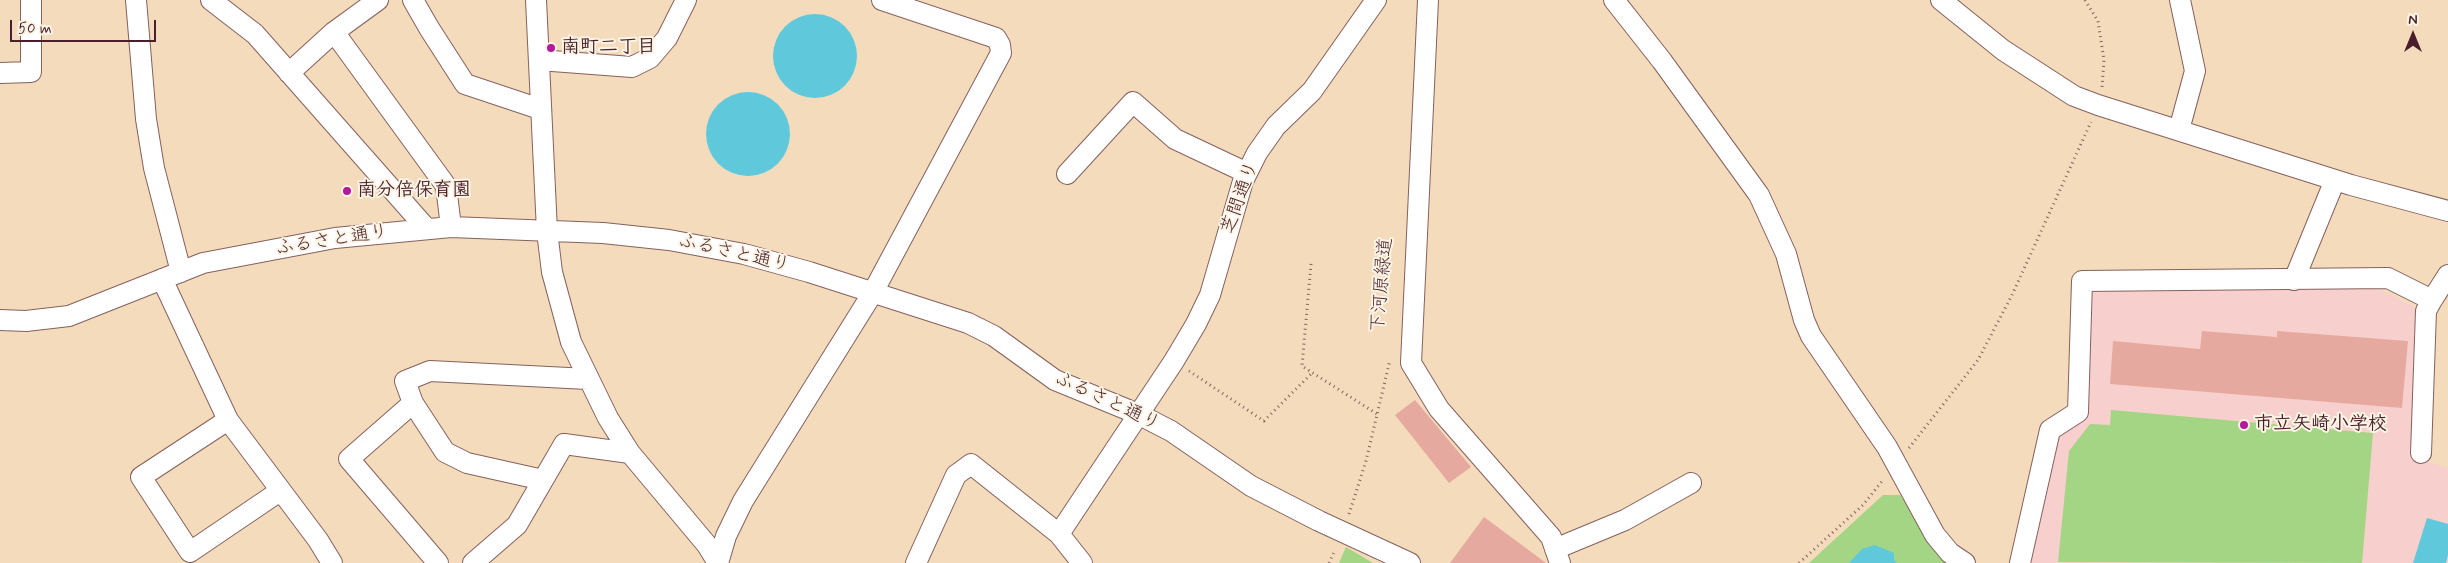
<!DOCTYPE html>
<meta charset="utf-8">
<style>
body{margin:0}
#map{position:relative;width:2448px;height:563px;overflow:hidden;background:#f3dbbc;font-family:Mynerve,sans-serif}
canvas{display:block}
.north{position:absolute;left:2388px;top:10px;width:50px;height:50px;-webkit-text-stroke:4px #fcf5e5;paint-order:stroke;rotate:0deg;font-size:14px;font-weight:700;line-height:20px;text-align:center;color:#4a1f2b}
.north::after{content:'';display:block;margin:auto;width:18px;height:22px;background:#4a1f2b;clip-path:polygon(50% 0,100% 100%,50% 72%,0 100%)}
.scale{position:absolute;left:10px;top:20px;width:146px;height:22px;box-sizing:border-box;border:2px solid #4a1f2b;border-top:0;padding-left:6px;font-size:15px;line-height:18px;white-space:nowrap;color:#4a1f2b;-webkit-text-stroke:4px #fcf5e5;paint-order:stroke}
</style>
<div id="map">
<canvas width="2448" height="563"></canvas>
<div class="north">N</div>
<div class="scale">50 m</div>
</div>
<script>
const g = document.querySelector('canvas').getContext('2d');
g.lineJoin = 'round';
function fillPath(path, color) { g.fillStyle = color; g.fill(path, 'evenodd'); }
const toPath = rows => new Path2D(rows.map(r => 'M' + r).join(''));
function stroke(path, color, width, dash) { g.strokeStyle = color; g.lineWidth = width; g.lineCap = dash ? 'butt' : 'round'; g.setLineDash(dash || []); g.stroke(path); }
function drawText(font, color, halo, rows, align = 'center') {
  g.font = font + ' Mynerve,"Klee One",sans-serif'; g.lineWidth = 4; g.setLineDash([]); g.textBaseline = 'middle'; g.strokeStyle = halo; g.fillStyle = color; for (const [text, x, y, turn = 0] of rows) {
    g.save(); g.translate(x, y); g.rotate((+turn || 0) * Math.PI / 180); g.textAlign = isNaN(turn) ? turn : align; if (halo) g.strokeText(text, 0, 0); g.fillText(text, 0, 0); g.restore();
  }
}
const built = toPath([
 [2377,288,2419,309,2416,458,2448,468,2448,563,2028,563,2057,434,2085,416,2092,292]
]);
const green = toPath([
 [2111,410,2373,433,2362,563,2058,562,2069,451,2090,424,2110,425],
 [1883,495,1900,495,1947,563,1809,563],
 [1346,547,1373,563,1339,563]
]);
const water = toPath([
 '773 56a42 42 0 1 1 84 0a42 42 0 1 1-84 0Z',
 '706 134a42 42 0 1 1 84 0a42 42 0 1 1-84 0Z',
 [2427,518,2448,524,2448,555,2446,563,2413,563],
 [1875,545,1894,553,1894,560,1897,563,1849,563,1862,549]
]);
const building = toPath([
 [2202,331,2277,337,2277,331,2408,341,2402,408,2110,384,2113,341,2200,349],
 [1415,400,1471,467,1449,483,1395,415],
 [1484,517,1546,563,1450,563]
]);
const path = toPath([
 [2085,0,2098,21,2104,60,2102,88],
 [1311,264,1302,366,1377,414],
 [1189,371,1264,421,1311,374],
 [1909,448,1978,360,2012,295,2091,122],
 [1349,514,1366,461,1390,360],
 [1329,563,1335,550],
 [1799,563,1863,505,1883,480]
]);
const minor = toPath([
 [136,0,146,119,154,168,181,272],
 [211,0,255,34,426,228],
 [413,0,429,28,465,84,540,109],
 [536,0,547,231,552,272,571,342,608,418,630,453,707,545,718,563],
 [1428,0,1411,363,1439,409,1551,537,1560,563],
 [1614,0,1662,61,1759,195,1786,254,1804,320,1811,336,1887,447,1935,535,1950,553,1965,563],
 [1941,0,2003,50,2074,96,2098,105,2351,185,2448,211],
 [334,32,446,186,451,227],
 [539,60,632,67,650,58,667,38,686,0],
 [0,73,31,72,31,0],
 [289,73,334,32,378,0],
 [2179,130,2195,71,2180,0],
 [1067,174,1133,102,1175,139,1247,173],
 [162,279,228,420,318,540,332,563],
 [2294,280,2335,180],
 [0,320,26,321,69,316,203,263,335,238,451,227,603,233,669,240,744,254,809,272,968,323,994,336,1055,380,1138,414,1171,431,1251,486,1319,521,1410,563],
 [413,403,349,459,438,563],
 [228,420,141,477,190,552,280,491],
 [2421,453,2426,311,2432,300],
 [543,480,467,463,445,452,413,403,405,381,430,371,588,379],
 [1059,534,1082,563],
 [1555,549,1625,520,1691,483],
 [473,563,517,525,564,444,630,453],
 [718,563,726,536,743,501,872,294,1001,53,1000,45,996,38,882,0],
 [916,563,956,475,971,464,1059,534,1174,361,1196,324,1210,295,1243,181,1257,153,1276,126,1312,91,1376,0],
 [2020,563,2050,430,2078,412,2082,281,2388,278,2432,300,2448,275]
]);
const markers = [
 [551,48,5,"#b5179e"],
 [347,191,5,"#b5179e"],
 [2244,425,5,"#b5179e"]
];
const poiNames = [
 ["南町二丁目",561,48],
 ["南分倍保育園",357,191],
 ["市立矢崎小学校",2254,425]
];
const streetNames = [
 ["芝間通り",1241,198,-70],
 ["ふるさと通り",332,241,-9],
 ["ふるさと通り",734,254,13],
 ["下河原緑道",1383,285,-85],
 ["ふるさと通り",1107,402,25]
];
fillPath(built, '#f7d0cd');
fillPath(green, '#a3d584');
fillPath(water, '#5fc8db');
fillPath(building, '#e6a99f');
stroke(minor, '#85615e', 22);
stroke(path, '#85615e', 3, [1, 4]);
stroke(minor, '#fff', 20);
for (const [x, y, r, color] of markers) { const dot = new Path2D(); dot.arc(x, y, r, 0, 2 * Math.PI); g.fillStyle = color; g.fill(dot); stroke(dot, '#fcf5e5', 2); }
drawText('bold 19px', '#4a1f2b', '#fcf5e5', poiNames, 'left');
drawText('19px', '#4a1f2b', '#fcf5e5', streetNames);
</script>
